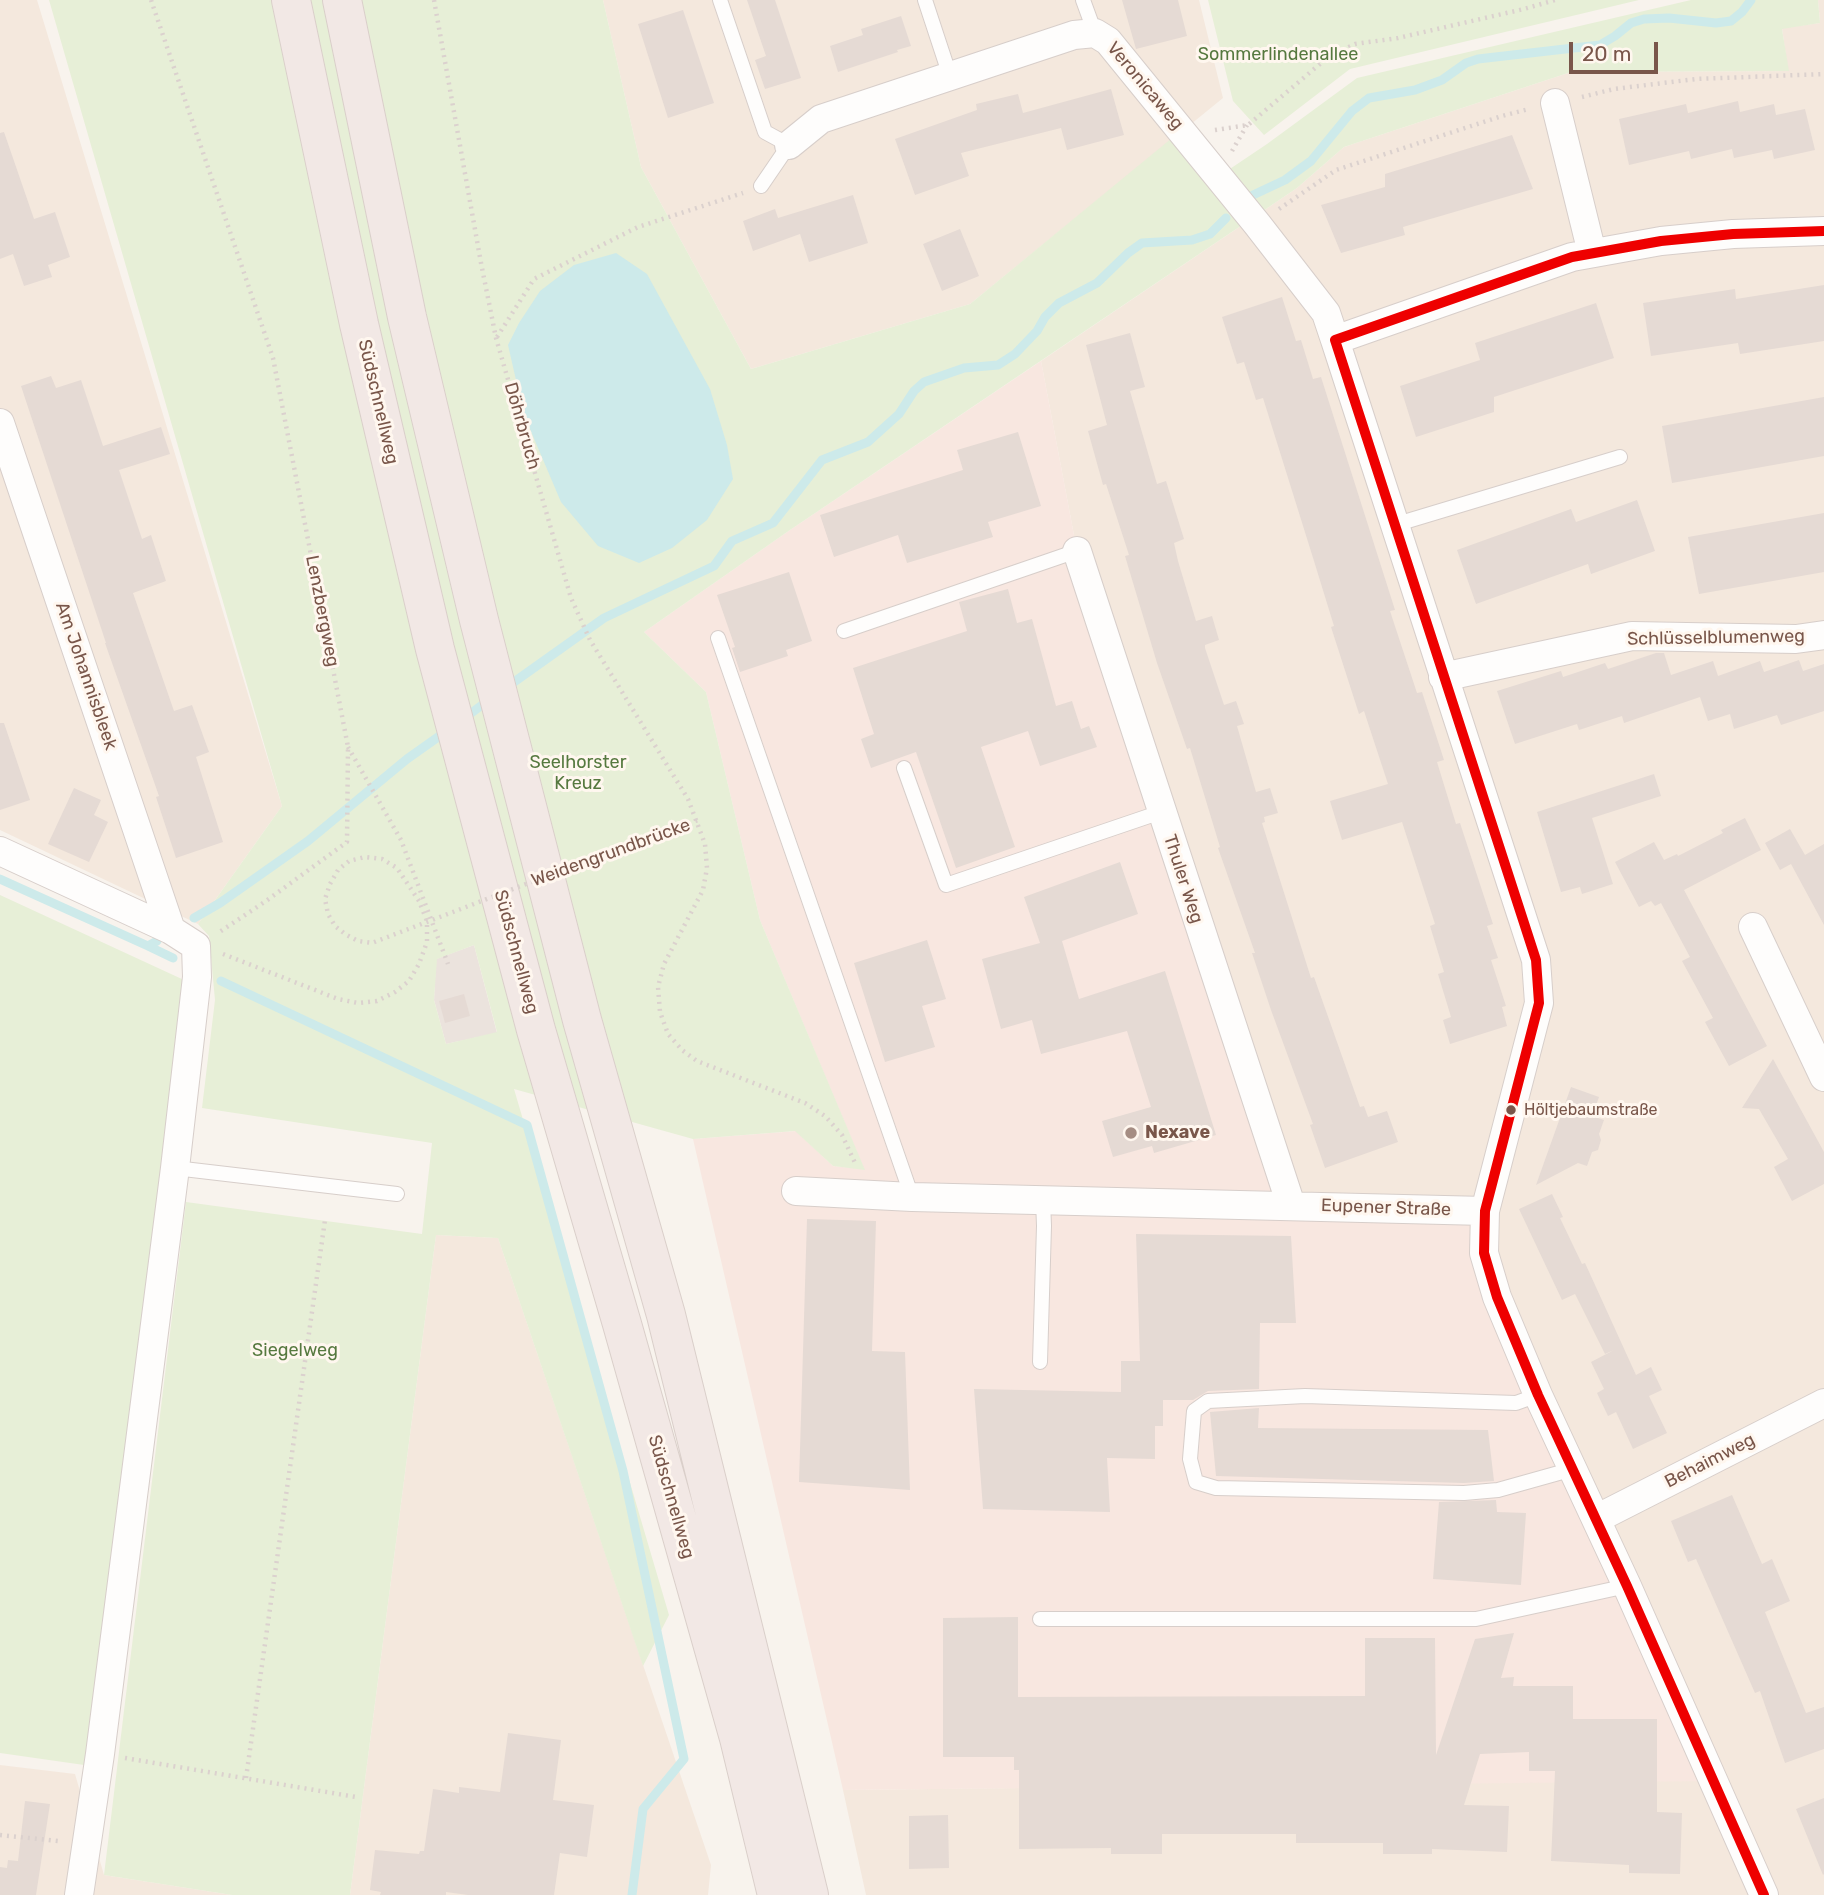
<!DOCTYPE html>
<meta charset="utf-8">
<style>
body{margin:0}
#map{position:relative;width:1824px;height:1895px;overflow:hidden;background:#f8f3ed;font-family:Rubik,sans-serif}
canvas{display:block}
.scale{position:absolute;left:1569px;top:42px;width:89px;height:32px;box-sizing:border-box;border:4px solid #79564a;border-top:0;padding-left:9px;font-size:21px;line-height:24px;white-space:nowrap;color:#79564a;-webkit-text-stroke:5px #fff7ef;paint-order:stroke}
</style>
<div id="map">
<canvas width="1824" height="1895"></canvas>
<div class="scale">20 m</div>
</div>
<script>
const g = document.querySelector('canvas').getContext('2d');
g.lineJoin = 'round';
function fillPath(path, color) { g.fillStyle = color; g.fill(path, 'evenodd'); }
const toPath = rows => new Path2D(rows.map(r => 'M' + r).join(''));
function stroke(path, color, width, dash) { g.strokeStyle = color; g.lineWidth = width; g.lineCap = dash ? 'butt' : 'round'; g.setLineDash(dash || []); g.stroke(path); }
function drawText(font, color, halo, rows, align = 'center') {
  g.font = font + ' Rubik,sans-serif'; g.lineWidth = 6; g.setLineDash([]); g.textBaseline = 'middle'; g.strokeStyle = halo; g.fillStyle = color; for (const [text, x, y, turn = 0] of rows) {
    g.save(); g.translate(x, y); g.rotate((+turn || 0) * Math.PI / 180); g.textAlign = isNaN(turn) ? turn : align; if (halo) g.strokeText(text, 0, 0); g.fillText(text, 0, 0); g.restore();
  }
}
const residential = toPath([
 [0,0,37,0,282,806,198,924,0,830],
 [603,0,1199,0,1223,98,970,304,751,369,641,167],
 [1818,0,1824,0,1824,1895,866,1895,843,1790,1714,1780,1291,1205,1077,551,1041,361,1297,188,1344,147,1571,72,1788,71,1782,28,1820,23],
 [436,1235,498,1238,711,1865,708,1895,350,1895],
 [0,1765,75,1774,104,1875,232,1895,0,1895]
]);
const commercial = toPath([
 [1041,361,1077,551,1291,1205,1485,1211,1484,1253,1714,1781,843,1790,693,1139,796,1131,833,1166,864,1169,760,920,706,692,644,632,790,530]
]);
const industrial = toPath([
 [474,945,497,1033,446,1044,434,1000,436,959]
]);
const green = toPath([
 [49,0,603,0,641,167,751,369,970,304,1172,138,1209,183,1267,144,1357,78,1691,0,1818,0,1820,23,1782,29,1789,71,1571,72,1344,147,1297,188,790,530,644,632,706,692,760,920,865,1170,833,1166,795,1131,693,1139,514,1089,669,1615,643,1666,498,1238,436,1235,350,1895,232,1895,104,1875,186,1202,422,1234,432,1143,202,1108,215,1000,209,936,198,924,282,806],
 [474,945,497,1032,446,1044,434,1000,437,959],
 [1208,0,1639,0,1350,69,1264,135,1233,101],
 [0,895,184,980,91,1766,0,1753]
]);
const water = toPath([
 [616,253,647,274,710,389,727,445,733,479,707,520,672,548,639,563,598,546,561,502,524,415,508,345,519,323,540,291,574,265]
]);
const stream = toPath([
 [1253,195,1285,180,1311,161,1352,111,1369,98,1415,90,1442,80,1466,63,1478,59,1600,45,1615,36,1631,23,1644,19,1669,18,1716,23,1731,21,1742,12,1751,0],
 [507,687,604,618,714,566,732,541,773,523,822,460,868,442,899,414,914,391,924,382,964,368,998,365,1015,354,1037,331,1045,317,1059,303,1097,283,1128,253,1142,243,1192,240,1210,234,1226,218],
 [462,720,490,699],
 [0,879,148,946,157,941],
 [194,918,220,903,308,841,407,759,448,730],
 [148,946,173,958],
 [221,981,527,1125,623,1471,684,1759,643,1809,632,1895]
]);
const building = toPath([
 [747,0,775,0,801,78,765,89,755,60,766,56],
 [1122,0,1178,0,1187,36,1136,49],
 [683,10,714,103,668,118,638,24],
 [901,16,911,46,897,50,898,52,838,72,830,46,863,35,861,29],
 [1111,89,1124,135,1067,150,1061,128,961,153,969,176,915,195,895,139,977,110,976,104,1018,94,1023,113],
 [1738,101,1740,112,1774,104,1776,115,1805,109,1815,150,1774,159,1772,150,1734,158,1732,149,1691,159,1689,151,1629,165,1619,119,1686,104,1688,113],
 [4,132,34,219,55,212,70,257,48,265,52,277,24,286,13,254,0,259,0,133],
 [1512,135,1533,189,1403,227,1405,235,1341,253,1321,205,1385,187,1385,174],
 [853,195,868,243,809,262,800,234,753,251,743,221,775,209,778,218],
 [960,229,979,276,942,291,923,244],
 [1824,285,1824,341,1740,354,1738,343,1651,356,1643,303,1735,289,1736,299],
 [1282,297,1296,341,1301,340,1313,379,1321,377,1395,610,1390,611,1417,693,1422,692,1444,760,1437,762,1456,824,1460,823,1493,924,1487,926,1498,958,1491,960,1506,1006,1502,1007,1507,1026,1450,1044,1443,1020,1451,1017,1438,974,1444,972,1430,926,1435,924,1402,822,1342,840,1330,801,1388,784,1364,711,1359,714,1331,627,1334,626,1314,561,1263,398,1256,400,1244,362,1237,364,1222,317],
 [1596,303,1614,358,1494,397,1494,412,1416,437,1400,386,1480,360,1475,343],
 [1130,333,1145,387,1130,391,1157,484,1166,481,1184,539,1174,543,1178,561,1196,621,1212,616,1219,640,1205,645,1205,648,1224,705,1236,701,1244,724,1237,726,1256,792,1270,788,1278,813,1264,817,1265,822,1262,823,1311,978,1314,977,1360,1107,1364,1106,1368,1117,1387,1111,1398,1142,1325,1168,1310,1125,1313,1124,1271,1010,1252,953,1255,953,1218,848,1220,847,1190,748,1187,749,1157,663,1125,556,1129,555,1106,484,1103,485,1088,431,1107,425,1086,345],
 [51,376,56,388,81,380,103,446,161,427,170,454,119,470,142,539,151,535,166,581,133,593,174,711,192,705,209,752,196,757,223,842,176,858,156,797,159,796,105,643,106,643,21,386],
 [1824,397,1824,456,1672,483,1662,426],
 [1018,432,1041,506,988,522,993,537,907,563,898,535,834,557,820,515,963,470,957,450],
 [1637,500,1655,551,1591,574,1588,564,1476,604,1457,550,1571,509,1576,522],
 [1824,513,1824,572,1699,594,1688,537],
 [789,572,812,641,786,650,788,656,740,672,732,648,735,647,717,595],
 [1008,589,1017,623,1032,619,1056,706,1072,701,1081,729,1089,726,1097,747,1040,766,1028,731,981,747,1015,847,956,868,916,752,871,768,861,739,874,734,853,668,967,631,959,602],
 [1656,653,1664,653,1671,675,1713,661,1718,676,1760,661,1764,672,1799,660,1803,671,1824,664,1824,711,1781,725,1777,715,1734,729,1730,714,1708,721,1700,697,1624,723,1622,716,1579,730,1577,724,1515,744,1497,691,1561,671,1563,677,1605,663,1608,669],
 [0,723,4,723,30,800,0,810],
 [1654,774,1661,796,1592,818,1613,884,1582,894,1580,887,1561,892,1537,812],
 [74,788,101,800,94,815,108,822,89,862,48,844],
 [1745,818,1761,850,1684,890,1767,1046,1729,1066,1705,1022,1713,1018,1682,961,1690,957,1661,903,1655,906,1651,901,1639,907,1615,862,1654,842,1664,860,1677,854,1678,856,1723,833,1721,830],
 [1790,829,1805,855,1824,844,1824,925,1791,864,1780,870,1765,843],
 [1120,862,1138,914,1062,941,1079,999,1165,971,1216,1135,1154,1153,1152,1146,1113,1157,1102,1121,1151,1107,1127,1031,1041,1054,1032,1020,1001,1029,982,959,1040,943,1024,897],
 [927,940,946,999,922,1006,935,1047,885,1062,854,963],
 [464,994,470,1016,445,1023,439,1001],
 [1773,1059,1824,1152,1824,1184,1792,1201,1774,1167,1788,1159,1759,1109,1742,1108],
 [1571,1087,1599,1097,1592,1116,1604,1120,1599,1134,1601,1140,1598,1150,1592,1152,1587,1166,1578,1163,1536,1185],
 [1552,1194,1563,1217,1560,1218,1582,1264,1585,1263,1636,1375,1651,1367,1662,1390,1649,1396,1667,1433,1633,1449,1616,1412,1608,1416,1597,1393,1604,1389,1591,1362,1614,1350,1605,1354,1575,1294,1562,1300,1519,1209],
 [807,1219,876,1221,872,1351,905,1352,910,1490,799,1482],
 [1136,1234,1291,1236,1296,1323,1260,1323,1259,1389,1208,1391,1193,1400,1163,1400,1163,1426,1155,1426,1155,1459,1107,1458,1110,1512,983,1509,974,1389,1121,1392,1121,1361,1140,1361],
 [1259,1408,1258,1428,1488,1430,1494,1481,1464,1483,1216,1476,1210,1412],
 [1732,1495,1762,1564,1772,1559,1790,1601,1765,1612,1806,1713,1824,1707,1824,1749,1785,1763,1760,1691,1755,1693,1696,1559,1688,1562,1671,1521],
 [1496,1500,1497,1512,1526,1513,1521,1585,1433,1579,1439,1502],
 [1018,1617,1018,1697,1365,1696,1365,1638,1435,1638,1436,1755,1475,1639,1514,1633,1501,1678,1514,1677,1513,1686,1573,1686,1573,1719,1657,1719,1657,1812,1682,1813,1680,1874,1629,1873,1629,1865,1551,1861,1555,1771,1529,1771,1529,1752,1480,1754,1464,1805,1509,1806,1507,1852,1432,1849,1432,1854,1383,1854,1383,1843,1296,1843,1296,1834,1162,1834,1162,1854,1111,1854,1111,1848,1019,1849,1019,1770,1014,1770,1014,1757,943,1757,943,1618],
 [508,1733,561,1740,553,1800,594,1805,587,1857,560,1853,554,1895,468,1895,446,1892,446,1895,380,1895,381,1892,370,1890,375,1850,419,1854,420,1851,424,1851,433,1789,459,1793,459,1787,500,1792],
 [1824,1798,1824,1874,1823,1875,1796,1809],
 [25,1801,50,1804,36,1895,0,1895,0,1867,7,1868,8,1860,18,1861],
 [948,1815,949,1868,909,1869,909,1816]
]);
const path = toPath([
 [151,0,273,358,348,747,347,842,266,901,218,933],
 [434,0,481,263,496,338,571,598,590,640,688,799,705,844,707,868,703,890,664,964,658,987,660,1012,668,1034,682,1050,697,1061,805,1103,825,1116,842,1135,856,1165],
 [1582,97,1614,89,1696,79,1824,74],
 [1215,130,1248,125,1327,58,1355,44,1398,38,1524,9,1555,0],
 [1232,151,1247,125],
 [1279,209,1336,170,1502,116,1529,109],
 [497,337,534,279,638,227,743,193],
 [348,747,401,840,448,964],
 [649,837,698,820],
 [223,954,338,999,358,1003,377,1001,395,992,409,981,419,964,427,942,427,921,419,901],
 [125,1758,356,1797],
 [246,1778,325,1220],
 [0,1835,58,1841]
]);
const lane = toPath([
 [720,0,765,132,789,145,761,186],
 [925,0,950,76],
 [1083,0,1095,33],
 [1394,525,1620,457],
 [844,631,1077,551],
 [718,638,912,1197],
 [904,768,946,885,1161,812],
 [175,1168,397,1194],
 [1040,1362,1044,1226,1043,1200],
 [1538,1395,1516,1403,1305,1396,1208,1401,1194,1411,1190,1459,1196,1482,1216,1488,1464,1493,1498,1490,1573,1469],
 [1040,1619,1476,1619,1627,1586]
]);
const street = toPath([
 [1555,103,1592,253],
 [789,145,821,119,1074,35,1095,33,1108,41,1257,224,1326,313,1335,340],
 [0,423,171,930],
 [1077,551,1291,1205],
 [1443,677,1632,636,1796,639,1824,635],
 [0,851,171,930,196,946,197,977,175,1168,100,1754,79,1895],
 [1753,927,1824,1077],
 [796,1191,912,1197,1485,1211],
 [1596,1519,1824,1403],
 [1764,1895,1627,1586,1538,1395,1497,1297,1484,1253,1485,1211,1539,1003,1536,960,1335,340,1572,257,1661,241,1733,234,1824,231]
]);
const highway = toPath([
 [291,0,359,324,435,649,536,1030,622,1324,739,1738,777,1895],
 [342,0,407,317,479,620,582,1020,666,1315,809,1895]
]);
const pathBridge = toPath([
 [419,901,397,868,382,859,365,857,349,861,338,870,330,884,325,899,328,914,335,926,345,934,358,941,372,943,649,837]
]);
const bus1 = toPath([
 [1764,1895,1627,1586,1538,1395,1497,1297,1484,1253,1485,1211,1539,1003,1536,960,1335,340,1572,257,1661,241,1733,234,1824,231]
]);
const markers = [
 [1511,1110,6,"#79564a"],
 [1131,1133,7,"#a58d83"]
];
const busNames = [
 ["Höltjebaumstraße",1524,1110]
];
const parkNames = [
 ["Sommerlindenallee",1278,55],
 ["Seelhorster",578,763],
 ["Kreuz",578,784],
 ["Siegelweg",295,1351]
];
const streetNames = [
 ["Veronicaweg",1145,86,50],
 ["Südschnellweg",378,402,77],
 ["Döhrbruch",522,426,74],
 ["Lenzbergweg",322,611,79],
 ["Schlüsselblumenweg",1716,638,-1],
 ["Am Johannisbleek",86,676,71],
 ["Weidengrundbrücke",611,853,-20],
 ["Thuler Weg",1183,879,72],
 ["Südschnellweg",516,952,75],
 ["Eupener Straße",1386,1208,2],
 ["Behaimweg",1710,1461,-27],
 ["Südschnellweg",671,1497,74]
];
const poiNames = [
 ["Nexave",1145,1133]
];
fillPath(residential, '#f4e8dd');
fillPath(commercial, '#f8e7e0');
fillPath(industrial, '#ebe3dd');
fillPath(green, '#e7efd7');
fillPath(water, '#cdeaea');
stroke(stream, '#cdeaea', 9);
fillPath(building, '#e5dad4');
stroke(lane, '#d7ceca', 16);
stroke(street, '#d7ceca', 30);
stroke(highway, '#dacfca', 40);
stroke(path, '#dbd1ce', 4.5, [2, 5]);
stroke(lane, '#fefdfc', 14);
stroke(street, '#fefdfc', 28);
stroke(highway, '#f2e8e5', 38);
stroke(pathBridge, '#dbd1ce', 4.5, [2, 5]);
stroke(bus1, '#e00', 10);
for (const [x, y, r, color] of markers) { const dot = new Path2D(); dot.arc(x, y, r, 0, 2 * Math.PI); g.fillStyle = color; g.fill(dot); stroke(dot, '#fff7ef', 2.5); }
drawText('16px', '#79564a', '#fff7ef', busNames, 'left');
drawText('18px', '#56793f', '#fff7ef', parkNames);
drawText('18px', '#79564a', '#fff7ef', streetNames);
drawText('bold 18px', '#79564a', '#fff7ef', poiNames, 'left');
</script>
